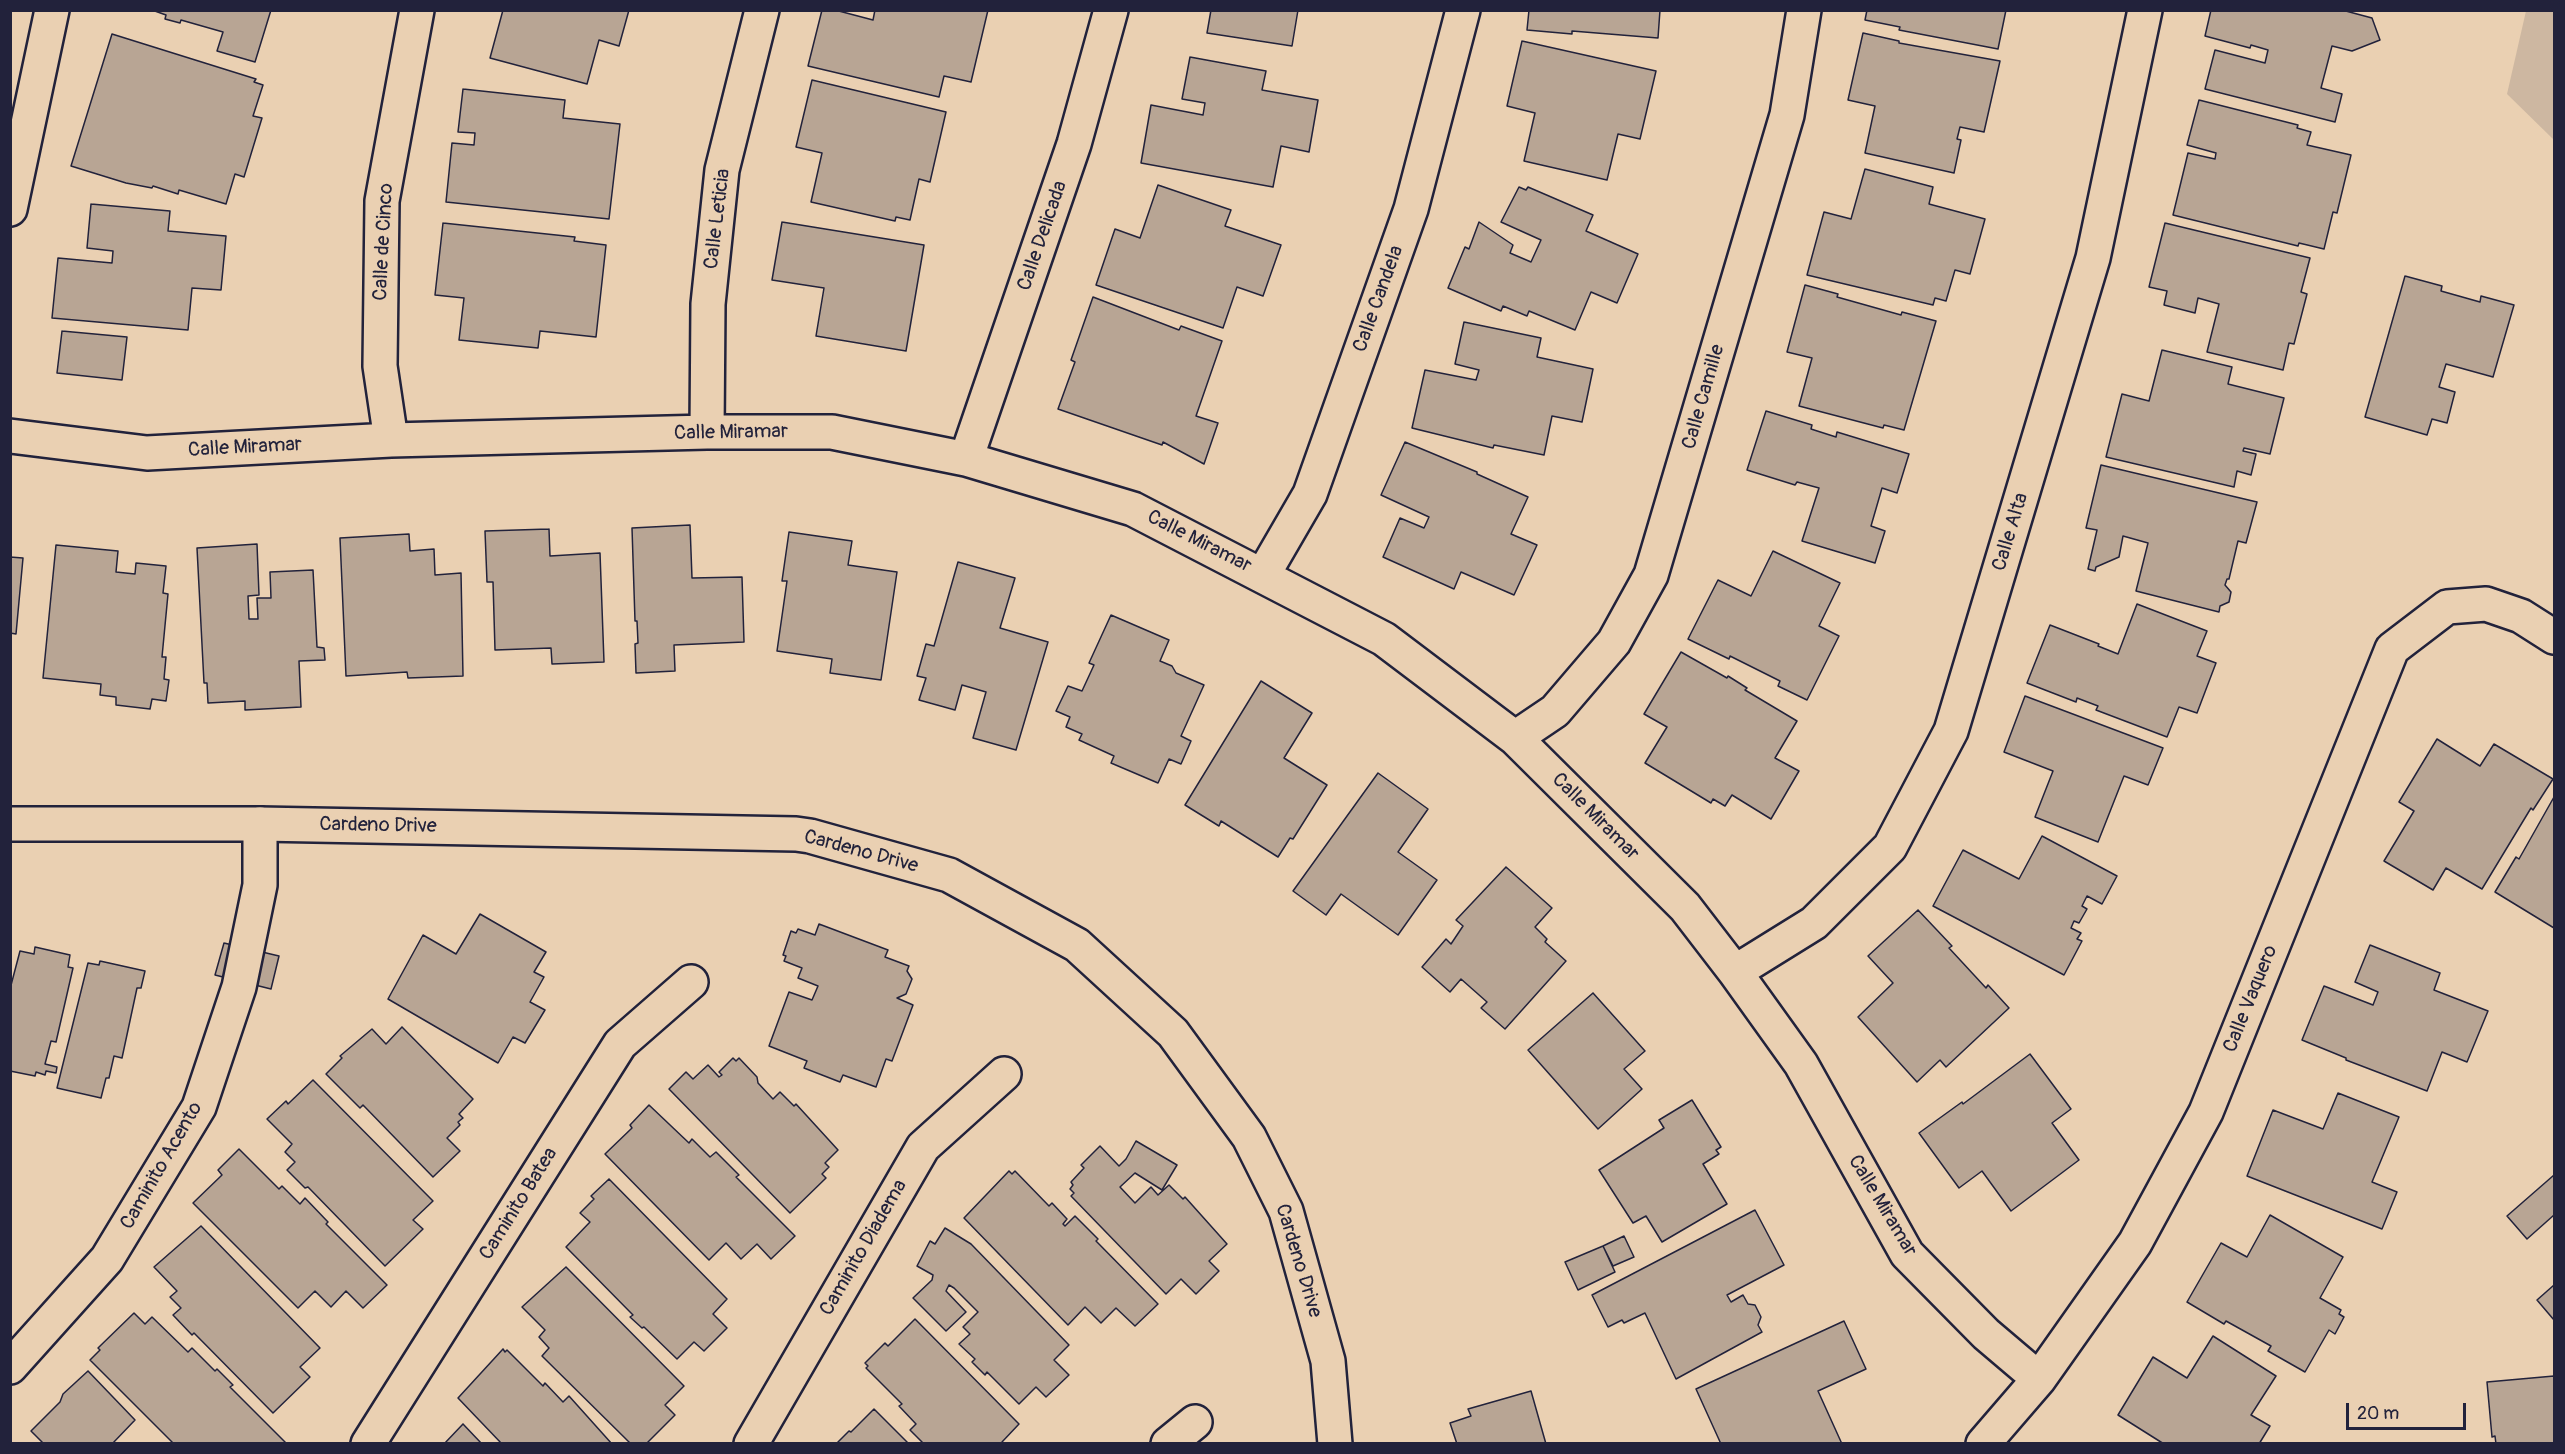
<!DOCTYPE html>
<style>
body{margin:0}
#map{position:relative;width:2565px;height:1454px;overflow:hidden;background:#ead0b2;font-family:Pangolin,sans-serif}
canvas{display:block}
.frame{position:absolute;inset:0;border:12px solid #22223b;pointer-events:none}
.scale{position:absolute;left:2346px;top:1403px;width:120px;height:27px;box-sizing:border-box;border:3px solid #22223b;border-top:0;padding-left:8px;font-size:18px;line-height:21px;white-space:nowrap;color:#22223b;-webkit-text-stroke:4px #ead0b2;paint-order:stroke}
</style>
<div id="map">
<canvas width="2565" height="1454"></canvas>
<div class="frame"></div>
<div class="scale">20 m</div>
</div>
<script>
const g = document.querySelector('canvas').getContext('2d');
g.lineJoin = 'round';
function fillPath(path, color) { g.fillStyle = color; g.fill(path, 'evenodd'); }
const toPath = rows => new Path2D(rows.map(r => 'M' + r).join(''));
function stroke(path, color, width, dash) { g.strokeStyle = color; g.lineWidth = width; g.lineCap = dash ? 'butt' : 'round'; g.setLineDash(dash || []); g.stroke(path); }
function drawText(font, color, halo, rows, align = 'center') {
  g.font = font + ' Pangolin,sans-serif'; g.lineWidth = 4.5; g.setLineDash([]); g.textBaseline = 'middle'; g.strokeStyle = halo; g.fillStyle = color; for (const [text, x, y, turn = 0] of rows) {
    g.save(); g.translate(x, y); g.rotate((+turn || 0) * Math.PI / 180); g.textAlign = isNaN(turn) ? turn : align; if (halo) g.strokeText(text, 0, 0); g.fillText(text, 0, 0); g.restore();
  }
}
const green = toPath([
 [2526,11,2554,11,2554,140,2507,94]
]);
const building = toPath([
 [152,10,271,10,255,62,217,51,223,32,181,20,180,23,165,19,166,15,152,10],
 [503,10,629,10,619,46,599,40,587,84,490,58,503,10],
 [822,10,835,10,873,20,875,10,988,10,971,82,944,76,939,97,808,66,822,10],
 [1211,10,1298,10,1292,46,1207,33,1211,10],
 [1529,10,1660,10,1658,38,1572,31,1572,34,1527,30,1529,10],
 [1867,10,2006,10,1998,49,1899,30,1900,27,1865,20,1867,10],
 [2211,10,2342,10,2372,18,2380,40,2352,51,2332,46,2321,88,2342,94,2335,122,2205,89,2215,50,2265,63,2268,50,2251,45,2250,48,2205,36,2211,10],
 [1863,33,1899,41,1899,43,2000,61,1984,132,1960,127,1957,139,1961,140,1954,173,1865,153,1875,106,1848,100,1863,33],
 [112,34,256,79,254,82,263,85,253,116,262,118,244,177,235,174,226,204,179,190,178,194,153,186,152,188,126,183,71,166,112,34],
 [1522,41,1656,71,1640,139,1618,134,1607,180,1524,161,1535,113,1507,106,1522,41],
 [1190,57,1266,71,1262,90,1318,100,1309,152,1281,146,1273,187,1141,163,1151,105,1203,115,1205,103,1182,99,1190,57],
 [812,80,946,112,930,182,919,179,910,220,896,217,895,221,811,202,822,153,796,147,812,80],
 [463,89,565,100,563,118,620,124,609,219,446,202,452,143,474,145,475,133,458,132,463,89],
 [2199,100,2298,125,2297,128,2311,132,2307,145,2351,155,2337,213,2333,212,2324,249,2299,243,2298,246,2173,215,2188,153,2215,159,2216,153,2187,145,2199,100],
 [1865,169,1933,187,1929,204,1985,219,1970,274,1955,270,1946,301,1935,298,1933,305,1807,275,1824,212,1851,219,1865,169],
 [1158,185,1231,210,1225,226,1281,245,1263,296,1237,287,1223,328,1096,285,1115,229,1140,238,1158,185],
 [1519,187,1526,190,1528,187,1593,215,1586,231,1638,254,1617,303,1591,292,1575,330,1529,311,1527,316,1503,306,1501,311,1448,288,1465,247,1469,249,1479,222,1513,245,1510,253,1531,262,1541,240,1501,222,1519,187],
 [91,204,170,211,168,231,226,236,221,290,192,288,188,330,52,318,58,258,112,263,113,251,87,248,91,204],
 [782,222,924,245,906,351,816,336,824,288,772,280,782,222],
 [443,223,575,237,574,241,606,245,596,337,540,331,538,348,459,340,464,298,435,295,443,223],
 [2165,223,2310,258,2301,292,2307,294,2294,344,2289,343,2283,370,2207,352,2219,304,2198,298,2195,313,2164,305,2167,291,2149,287,2165,223],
 [2405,276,2442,286,2441,291,2480,302,2481,296,2514,305,2493,377,2446,364,2439,387,2455,392,2447,423,2432,419,2427,435,2365,417,2405,276],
 [1805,285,1838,294,1837,297,1901,315,1902,312,1936,321,1904,430,1884,425,1883,428,1799,406,1812,358,1787,352,1805,285],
 [1093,297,1179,330,1181,326,1222,341,1196,416,1218,423,1204,464,1163,442,1162,445,1058,409,1075,362,1071,360,1093,297],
 [1464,322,1541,338,1537,357,1593,369,1582,422,1552,416,1544,455,1494,445,1493,448,1412,428,1425,370,1476,380,1479,370,1455,364,1464,322],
 [62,331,127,337,122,380,57,373,62,331],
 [2162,350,2232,367,2228,384,2284,398,2270,454,2244,448,2243,451,2256,454,2251,475,2237,471,2234,487,2106,457,2122,394,2149,401,2162,350],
 [1766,411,1812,425,1811,429,1836,437,1837,432,1909,454,1897,493,1882,488,1871,526,1885,531,1875,563,1802,541,1819,488,1797,482,1795,485,1747,470,1766,411],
 [1405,442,1477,472,1477,474,1528,497,1511,534,1537,545,1514,595,1461,572,1454,589,1383,557,1400,518,1424,528,1429,517,1381,495,1405,442],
 [2101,465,2257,502,2246,543,2238,541,2229,579,2227,579,2225,585,2231,592,2229,602,2220,606,2219,612,2136,591,2148,543,2123,536,2119,557,2096,567,2095,571,2088,569,2097,530,2086,528,2101,465],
 [690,525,692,578,742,577,744,642,674,645,675,671,636,673,635,644,638,643,637,621,635,621,632,528,690,525],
 [549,529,550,556,600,553,604,662,552,664,551,648,495,650,493,582,487,582,485,531,549,529],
 [789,532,852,541,848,565,897,572,881,680,830,673,832,659,777,651,787,581,782,581,789,532],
 [409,534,410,551,434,549,435,575,461,573,463,676,408,678,407,672,346,676,340,538,409,534],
 [257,544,259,595,248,596,249,619,258,619,257,598,271,598,270,572,313,570,317,647,324,648,325,660,299,661,301,707,245,710,245,701,208,703,207,683,204,683,197,548,257,544],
 [56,545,118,551,116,572,135,574,136,563,166,566,163,593,168,594,162,657,166,657,164,679,169,680,166,701,152,699,150,709,116,705,116,697,100,695,101,684,43,678,56,545],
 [1773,551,1840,583,1819,626,1839,636,1807,700,1778,686,1780,681,1730,656,1729,659,1688,639,1718,580,1751,596,1773,551],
 [10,557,23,558,16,634,10,633,10,557],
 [958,562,1015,578,1000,628,1048,642,1016,750,973,738,986,692,962,685,955,710,919,700,926,678,917,676,926,644,934,646,958,562],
 [2137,604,2207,631,2197,656,2216,663,2197,713,2179,707,2167,737,2096,710,2098,706,2077,698,2076,702,2027,683,2050,625,2099,644,2098,646,2118,654,2137,604],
 [1111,615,1169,640,1160,661,1172,666,1176,673,1204,685,1181,736,1191,741,1181,764,1169,759,1158,783,1111,763,1114,756,1079,740,1082,734,1066,727,1070,717,1056,711,1068,686,1082,691,1094,665,1089,663,1111,615],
 [1681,652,1727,678,1728,676,1747,688,1745,690,1797,721,1775,758,1799,771,1771,819,1732,795,1725,806,1713,799,1711,803,1645,763,1667,727,1644,714,1681,652],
 [1261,681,1312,713,1284,758,1327,785,1293,839,1290,838,1278,857,1221,821,1219,826,1185,805,1261,681],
 [2025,696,2163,748,2148,785,2124,776,2098,842,2035,817,2053,771,2004,752,2025,696],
 [2437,739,2480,766,2494,744,2553,779,2533,810,2531,808,2482,889,2446,868,2433,890,2384,861,2414,811,2399,802,2437,739],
 [1378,773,1428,809,1398,852,1437,880,1398,935,1341,894,1326,915,1293,891,1378,773],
 [2554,797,2554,928,2495,892,2516,857,2519,859,2554,797],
 [2042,836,2117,876,2102,904,2087,896,2082,906,2087,909,2079,923,2074,921,2071,928,2081,933,2077,939,2082,941,2064,975,1933,906,1963,850,2019,879,2042,836],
 [1506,867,1552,908,1535,927,1547,939,1545,942,1566,961,1505,1029,1481,1008,1487,1002,1461,979,1450,992,1422,967,1446,939,1451,944,1463,926,1456,920,1506,867],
 [1918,910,1952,946,1949,948,1986,988,1988,985,2009,1008,1946,1067,1940,1060,1917,1082,1858,1017,1893,983,1868,956,1918,910],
 [480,914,546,952,534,972,544,977,530,1002,545,1010,525,1043,513,1037,498,1063,388,999,423,935,456,954,480,914],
 [819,924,888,950,885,957,909,966,907,971,912,979,906,994,897,998,913,1005,892,1061,886,1059,876,1087,843,1075,840,1082,804,1068,807,1061,769,1046,789,992,812,1000,818,986,798,978,802,968,784,961,786,956,783,955,791,931,796,933,798,929,815,935,819,924],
 [224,943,279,956,271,989,215,975,224,943],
 [2370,945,2440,973,2434,990,2488,1011,2467,1062,2442,1052,2427,1091,2346,1060,2346,1058,2302,1040,2324,986,2373,1005,2378,992,2355,982,2370,945],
 [35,947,70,955,68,967,73,968,56,1042,51,1041,45,1064,57,1067,56,1073,46,1071,45,1075,36,1072,35,1076,10,1071,10,989,20,951,34,954,35,947],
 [100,961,145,971,141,988,137,988,122,1058,114,1056,109,1078,106,1078,101,1098,57,1088,88,963,99,965,100,961],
 [1593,993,1645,1051,1624,1069,1642,1089,1598,1129,1528,1050,1593,993],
 [402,1027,473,1099,459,1114,463,1118,458,1122,460,1125,447,1138,460,1151,433,1177,363,1105,360,1108,326,1074,342,1058,340,1056,372,1029,386,1044,402,1027],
 [2030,1054,2071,1109,2052,1123,2079,1160,2011,1211,1982,1171,1959,1188,1919,1133,1962,1102,1963,1104,2030,1054],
 [733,1058,736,1061,739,1058,757,1077,758,1083,773,1099,780,1092,794,1106,796,1104,838,1150,825,1163,829,1167,822,1174,826,1178,790,1213,669,1089,686,1072,693,1079,708,1065,719,1077,722,1075,719,1072,733,1058],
 [313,1080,433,1201,413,1220,423,1229,385,1266,308,1187,305,1188,287,1170,295,1162,285,1152,292,1144,267,1119,286,1101,288,1104,313,1080],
 [2338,1093,2399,1117,2372,1182,2397,1192,2382,1229,2247,1176,2273,1110,2323,1129,2338,1093],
 [1692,1100,1721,1147,1716,1150,1719,1154,1703,1164,1727,1204,1662,1242,1646,1216,1633,1223,1599,1170,1664,1128,1659,1120,1692,1100],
 [649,1105,689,1143,692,1139,710,1157,716,1152,739,1175,736,1177,795,1236,771,1259,757,1244,741,1259,726,1243,709,1260,605,1154,632,1128,630,1125,649,1105],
 [1136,1141,1177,1165,1162,1190,1135,1173,1120,1187,1135,1203,1151,1187,1158,1195,1169,1185,1183,1199,1185,1197,1227,1244,1209,1261,1219,1271,1196,1294,1181,1279,1166,1294,1071,1196,1074,1193,1070,1189,1073,1185,1071,1182,1084,1168,1081,1165,1100,1146,1119,1166,1126,1159,1136,1141],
 [239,1149,279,1189,282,1186,300,1204,305,1198,328,1222,326,1224,387,1285,363,1308,346,1291,331,1307,315,1291,298,1308,193,1203,222,1175,218,1170,239,1149],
 [1009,1171,1012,1174,1015,1171,1049,1206,1052,1203,1067,1219,1063,1224,1065,1226,1075,1216,1098,1239,1096,1241,1158,1304,1135,1326,1116,1308,1101,1323,1085,1307,1068,1325,964,1218,1009,1171],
 [2554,1175,2554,1215,2527,1239,2507,1216,2554,1175],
 [609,1179,727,1299,713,1314,727,1328,704,1351,694,1342,677,1359,644,1327,642,1328,630,1317,633,1315,566,1247,590,1222,580,1213,594,1199,591,1196,609,1179],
 [1755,1210,1784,1265,1727,1295,1731,1302,1743,1295,1748,1304,1755,1305,1761,1317,1758,1325,1762,1332,1676,1379,1645,1313,1624,1323,1622,1320,1608,1327,1592,1295,1755,1210],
 [2270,1215,2343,1257,2320,1298,2341,1310,2339,1314,2344,1317,2335,1334,2329,1330,2305,1372,2268,1351,2271,1346,2226,1321,2224,1324,2187,1302,2221,1243,2247,1257,2270,1215],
 [201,1226,320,1348,300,1367,310,1377,273,1413,194,1333,192,1335,173,1315,181,1308,170,1297,177,1291,154,1267,201,1226],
 [945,1228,971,1244,1069,1345,1054,1360,1069,1375,1046,1397,1036,1387,1019,1404,987,1372,985,1375,972,1362,975,1359,959,1344,970,1334,963,1327,978,1312,954,1288,949,1285,946,1291,966,1312,946,1331,913,1298,932,1280,933,1275,917,1266,930,1241,935,1244,945,1228],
 [1624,1236,1634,1257,1613,1266,1603,1246,1624,1236],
 [1603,1246,1615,1272,1578,1290,1565,1262,1603,1246],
 [566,1267,684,1386,665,1405,675,1415,646,1444,631,1444,542,1356,549,1348,539,1337,545,1330,522,1307,566,1267],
 [2554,1285,2554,1320,2537,1300,2554,1285],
 [134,1313,145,1324,152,1317,188,1352,192,1348,215,1371,217,1369,233,1385,230,1387,286,1443,174,1444,90,1360,100,1350,98,1348,134,1313],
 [915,1319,1019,1424,1002,1442,1004,1444,924,1444,910,1430,916,1424,899,1406,902,1404,866,1368,868,1366,865,1363,885,1343,888,1346,915,1319],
 [1844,1321,1866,1369,1818,1391,1842,1444,1721,1444,1696,1389,1844,1321],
 [2213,1336,2276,1376,2251,1415,2270,1426,2259,1444,2164,1444,2118,1415,2153,1357,2187,1378,2213,1336],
 [503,1349,505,1352,507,1350,543,1386,545,1383,563,1402,569,1396,612,1444,502,1444,458,1398,503,1349],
 [88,1371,135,1420,112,1444,44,1444,31,1431,60,1402,63,1394,88,1371],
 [2554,1376,2554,1444,2496,1444,2495,1436,2492,1437,2487,1382,2554,1376],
 [1531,1391,1546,1444,1457,1444,1450,1423,1471,1416,1468,1409,1531,1391],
 [874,1409,909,1444,836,1444,849,1431,851,1432,874,1409],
 [463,1424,482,1444,444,1444,463,1424]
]);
const street = toPath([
 [10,209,52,10],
 [707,432,708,304,722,170,762,10],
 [10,436,147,453,391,440,707,432,832,432,966,459,1133,509,1384,639,1515,738,1685,907,1735,972,1801,1064,1907,1254,1986,1334,2039,1379],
 [391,440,380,366,382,201,417,10],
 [966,459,1074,144,1111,10],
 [1263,575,1310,494,1411,209,1463,10],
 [1515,738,1555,711,1614,642,1651,575,1787,115,1804,10],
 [1735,972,1814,923,1890,847,1951,731,2093,258,2145,10],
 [10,1367,107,1259,199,1107,239,987,260,885,260,824],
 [368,1444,620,1044,691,982],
 [751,1444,923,1147,1004,1074],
 [1168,1444,1195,1422],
 [1983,1444,2039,1379,2135,1243,2206,1112,2392,649,2447,607,2486,604,2521,616,2554,637]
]);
const secondary = toPath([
 [10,824,260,824,796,834,810,836,949,875,1077,945,1173,1033,1249,1137,1286,1211,1328,1361,1335,1444]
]);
const streetNames = [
 ["Calle Leticia",718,219,-83],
 ["Calle Delicada",1043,236,-71],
 ["Calle de Cinco",384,242,-87],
 ["Calle Candela",1379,299,-70],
 ["Calle Camille",1704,397,-74],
 ["Calle Miramar",731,433,-1],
 ["Calle Miramar",245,448,-3],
 ["Calle Alta",2011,532,-73],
 ["Calle Miramar",1199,542,27],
 ["Calle Miramar",1595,817,45],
 ["Cardeno Drive",378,826,1],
 ["Cardeno Drive",861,852,15],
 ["Calle Vaquero",2251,999,-68],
 ["Caminito Acento",162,1166,-60],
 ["Caminito Batea",519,1204,-58],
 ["Calle Miramar",1882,1206,59],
 ["Caminito Diadema",864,1248,-60],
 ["Cardeno Drive",1298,1261,73]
];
fillPath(green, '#cdb7a1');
fillPath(building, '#b8a594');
stroke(building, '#22223b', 1.5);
stroke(street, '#22223b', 38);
stroke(secondary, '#22223b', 38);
stroke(street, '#ead0b2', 33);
stroke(secondary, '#ead0b2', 33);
drawText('20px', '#22223b', '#ead0b2', streetNames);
</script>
